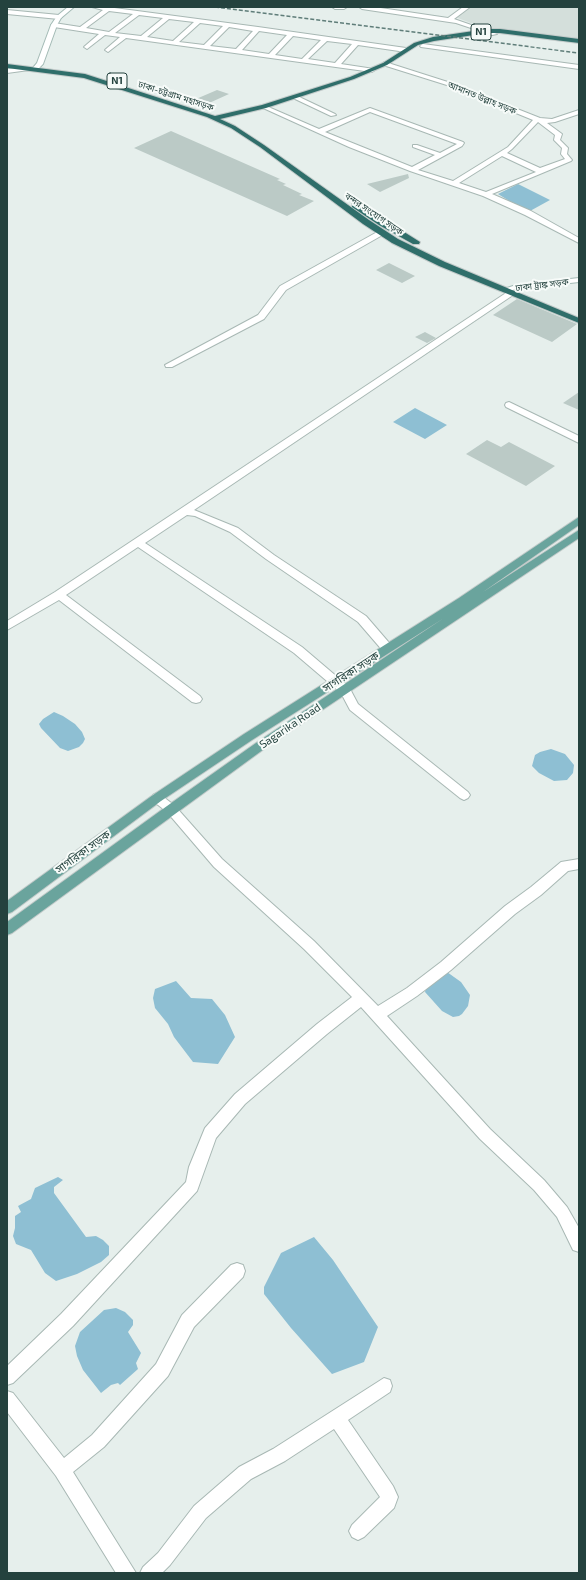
<!DOCTYPE html>
<meta charset="utf-8">
<style>
body{margin:0}
#map{position:relative;width:586px;height:1580px;overflow:hidden;background:#e6efec;font-family:"Exo 2",sans-serif}
canvas{display:block}
.frame{position:absolute;inset:0;border:8px solid #24423e;pointer-events:none}
</style>
<div id="map">
<canvas width="586" height="1580"></canvas>
<div class="frame"></div>
</div>
<script>
const g = document.querySelector('canvas').getContext('2d');
g.lineJoin = 'round';
function fillPath(path, color) { g.fillStyle = color; g.fill(path, 'evenodd'); }
const toPath = rows => new Path2D(rows.map(r => 'M' + r).join(''));
function stroke(path, color, width, dash) { g.strokeStyle = color; g.lineWidth = width; g.lineCap = dash ? 'butt' : 'round'; g.setLineDash(dash || []); g.stroke(path); }
function drawText(font, color, halo, rows, align = 'center') {
  g.font = font + ' "Exo 2","Noto Sans Bengali",sans-serif'; g.lineWidth = 4; g.setLineDash([]); g.textBaseline = 'middle'; g.strokeStyle = halo; g.fillStyle = color; for (const [text, x, y, turn = 0] of rows) {
    g.save(); g.translate(x, y); g.rotate((+turn || 0) * Math.PI / 180); g.textAlign = isNaN(turn) ? turn : align; if (halo) g.strokeText(text, 0, 0); g.fillText(text, 0, 0); g.restore();
  }
}
const built = toPath([
 [470,7,579,7,579,40,484,28,455,17]
]);
const water = toPath([
 [518,184,550,200,530,211,511,202,498,194],
 [415,408,447,425,425,439,393,422],
 [54,712,63,716,75,724,82,732,85,739,83,743,79,747,68,751,60,748,41,728,39,724,43,719],
 [551,749,565,754,574,765,573,773,567,780,554,781,539,773,532,766,535,755,540,752],
 [447,972,461,982,470,995,468,1006,462,1014,459,1016,453,1017,442,1011,425,992,426,988],
 [176,981,191,998,212,999,225,1015,235,1037,218,1064,193,1062,174,1037,168,1024,155,1008,153,998,155,989],
 [58,1177,63,1180,54,1187,54,1193,86,1237,96,1236,103,1240,109,1246,109,1255,101,1262,77,1274,56,1281,45,1273,31,1250,16,1244,13,1236,15,1228,15,1216,21,1212,18,1206,31,1199,35,1188],
 [314,1237,333,1260,378,1327,364,1362,332,1374,291,1328,264,1294,264,1287,281,1253],
 [116,1308,125,1312,133,1320,133,1325,128,1332,141,1353,136,1363,138,1369,120,1385,118,1383,111,1385,101,1393,83,1370,77,1356,75,1346,80,1332,104,1310]
]);
const building = toPath([
 [217,90,229,94,207,104,196,99],
 [171,131,280,179,277,180,286,184,283,185,302,194,299,195,314,201,287,216,134,148],
 [408,174,409,178,380,192,367,184],
 [389,263,415,276,402,283,376,270],
 [517,299,577,324,552,342,493,315],
 [425,332,436,338,427,343,415,337],
 [579,392,579,410,563,403],
 [487,440,501,447,509,442,555,466,526,486,466,454]
]);
const street = toPath([
 [92,7,107,7,258,27,406,48,409,50,406,52,358,45,341,64,374,69,375,70,372,72,126,38,108,52,105,50,106,49,120,37,105,35,87,49,84,47,85,46,99,34,54,27,51,25,54,23,80,27,103,10,92,7],
 [109,11,133,14,109,32,86,28,109,11],
 [139,15,163,18,141,36,115,33,139,15],
 [169,19,194,22,173,41,147,37,169,19],
 [200,23,223,26,204,45,179,42,200,23],
 [229,27,253,31,236,49,210,46,229,27],
 [259,31,287,35,269,54,242,50,259,31],
 [293,36,321,40,302,59,275,55,293,36],
 [327,41,352,44,335,63,308,59,327,41],
 [332,7,347,7,344,9,335,9,332,7],
 [359,7,374,7,448,18,463,7,470,7,454,19,497,34,492,35,456,23,362,9,359,7],
 [7,10,59,15,62,17,59,19,7,14,7,10],
 [423,44,579,65,579,69,421,47,420,46,423,44],
 [385,62,454,84,540,118,552,119,579,110,579,114,555,122,547,123,562,134,560,140,568,148,567,154,572,160,571,161,492,194,531,211,579,238,579,243,525,215,483,196,410,171,349,147,261,107,266,106,319,129,370,108,463,142,464,143,462,146,418,170,453,181,508,147,533,120,450,86,383,65,383,63,385,62],
 [370,112,457,144,440,153,417,145,413,145,413,147,435,155,412,167,325,132,370,112],
 [538,122,555,135,554,140,562,148,561,154,565,159,540,168,507,153,512,149,538,122],
 [502,156,536,172,486,192,459,183,502,156],
 [27,67,30,69,29,70,7,73,7,69,27,67],
 [295,95,335,114,336,115,331,116,293,98,292,97,295,95],
 [379,231,385,231,386,233,286,290,264,319,172,367,166,367,165,365,258,315,280,286,379,231],
 [509,291,512,291,516,293,194,510,238,528,274,555,366,616,391,645,392,648,391,651,383,651,358,622,266,559,230,532,195,516,187,515,145,543,302,647,349,687,358,704,468,792,470,795,468,798,464,800,460,798,350,710,341,693,294,653,138,547,66,595,200,696,202,699,200,702,196,703,192,702,59,600,7,630,7,621,55,592,509,291],
 [509,402,579,436,579,443,506,407,505,405,506,403,509,402],
 [157,793,161,795,175,806,222,859,314,941,378,1006,407,988,441,962,505,906,531,887,561,862,579,859,579,869,568,871,541,895,515,914,451,970,417,996,387,1016,490,1129,544,1180,567,1207,579,1228,579,1252,573,1250,557,1217,534,1190,480,1139,361,1007,327,1034,245,1104,216,1138,197,1191,73,1326,13,1383,7,1385,7,1366,61,1314,186,1182,189,1167,205,1128,235,1094,317,1024,352,997,304,949,214,867,167,812,153,801,151,798,153,795,157,793],
 [237,1263,243,1265,245,1271,243,1277,194,1327,168,1376,104,1447,73,1472,136,1573,116,1573,56,1476,7,1412,7,1391,13,1393,64,1458,92,1435,156,1364,182,1315,231,1265,237,1263],
 [384,1378,390,1380,392,1386,390,1392,348,1420,393,1486,398,1497,394,1508,364,1537,358,1540,352,1537,349,1531,352,1525,380,1497,334,1429,285,1461,251,1479,206,1518,170,1565,162,1573,140,1573,143,1567,158,1553,194,1506,239,1467,273,1449,384,1378]
]);
const secondary = toPath([
 [68,7,74,7,61,18,57,25,43,64,37,70,33,70,32,69,37,63,51,25,57,16,68,7],
 [579,278,579,282,516,289,505,292,501,290,516,285,579,278]
]);
const primary = toPath([
 [579,517,579,525,483,592,579,530,579,538,264,749,12,933,7,935,7,922,167,806,256,743,444,618,252,740,161,801,12,912,7,914,7,901,153,795,244,734,459,598,579,517]
]);
const highway = toPath([
 [487,29,500,29,579,39,579,43,500,33,487,33,434,41,418,45,387,65,354,79,266,108,220,119,235,126,264,145,369,220,398,239,445,262,579,318,579,323,439,266,392,243,363,224,260,147,231,128,207,117,84,78,7,68,7,64,85,74,215,116,262,105,350,77,383,63,414,43,433,37,487,29],
 [352,203,358,203,420,242,419,244,413,244,379,225,352,207,352,203]
]);
const rail = toPath([
 [215,7,579,53]
]);
const farStreetnames = [
 ["ঢাকা-চট্টগ্রাম মহাসড়ক",176,96,18],
 ["আমানত উল্লাহ সড়ক",482,98,22],
 ["বন্দর সংযোগ সড়ক",374,214,34],
 ["ঢাকা ট্রাঙ্ক সড়ক",542,285,-7]
];
const shields = [
 [481,32,20],
 [117,81,20]
];
const shieldNames = [
 ["N1",481,32],
 ["N1",117,81]
];
const streetNames = [
 ["সাগরিকা সড়ক",351,672,-33],
 ["Sagarika Road",290,726,-34],
 ["সাগরিকা সড়ক",83,852,-36]
];
fillPath(built, '#d4dfdb');
fillPath(water, '#8ebfd3');
fillPath(building, '#bbcac6');
stroke(street, '#a8b8b4', 2);
stroke(secondary, '#a4bbb6', 2);
stroke(primary, '#c2cac9', 2);
stroke(highway, '#c2cac9', 2);
fillPath(street, '#fff');
fillPath(secondary, '#fff');
fillPath(primary, '#6aa49d');
fillPath(highway, '#2f6e6a');
stroke(rail, '#5f7d79', 1.5, [4, 2]);
drawText('9px', '#24423e', '#f7fbf9', farStreetnames);
for (const [x, y, w] of shields) { const box = new Path2D(); box.roundRect(x - w / 2, y - 8, w, 16, 3); g.fillStyle = '#f7fbf9'; g.fill(box); stroke(box, '#24423e', 1); }
drawText('bold 10px', '#24423e', null, shieldNames);
drawText('11px', '#24423e', '#f7fbf9', streetNames);
</script>
